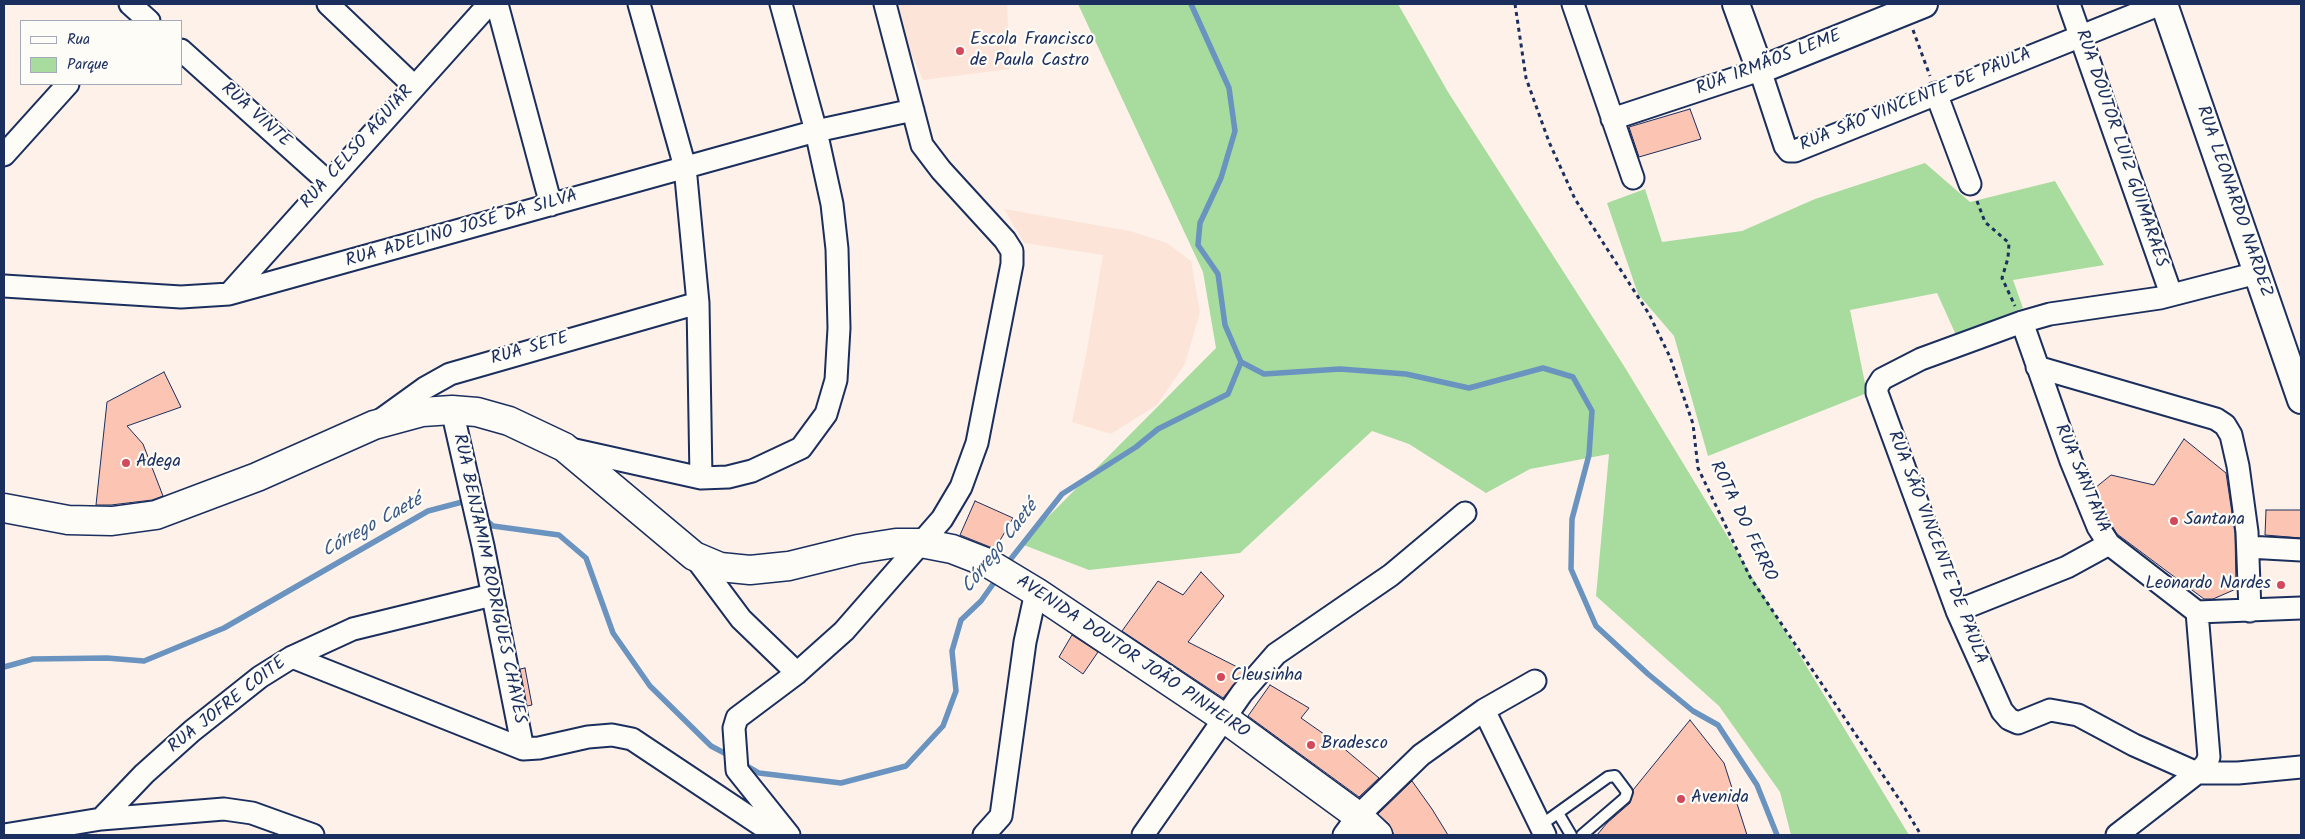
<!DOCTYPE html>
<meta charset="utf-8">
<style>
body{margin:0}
#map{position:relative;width:2305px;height:839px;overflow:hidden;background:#fdf1e9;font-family:Kalam,sans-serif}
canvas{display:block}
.frame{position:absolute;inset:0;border:5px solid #1b2f5e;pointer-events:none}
.legend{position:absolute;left:20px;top:20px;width:162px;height:65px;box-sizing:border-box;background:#fdfcf7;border:1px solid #a3aaba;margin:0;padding:6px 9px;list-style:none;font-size:15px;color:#1b2f5e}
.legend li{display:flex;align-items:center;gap:10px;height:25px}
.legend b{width:25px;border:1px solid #a3aaba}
</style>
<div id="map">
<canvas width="2305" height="839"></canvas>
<div class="frame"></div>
<ul class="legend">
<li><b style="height:6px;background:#fdfcf7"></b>Rua</li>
<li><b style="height:14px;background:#a7dc9e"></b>Parque</li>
</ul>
</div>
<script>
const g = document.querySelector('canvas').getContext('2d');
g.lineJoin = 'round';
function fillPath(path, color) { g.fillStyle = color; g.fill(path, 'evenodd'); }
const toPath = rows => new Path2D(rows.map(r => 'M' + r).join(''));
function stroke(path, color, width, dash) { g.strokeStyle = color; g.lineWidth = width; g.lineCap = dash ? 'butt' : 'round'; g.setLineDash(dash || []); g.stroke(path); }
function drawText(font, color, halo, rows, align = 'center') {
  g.font = font + ' Kalam,sans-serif'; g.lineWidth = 4.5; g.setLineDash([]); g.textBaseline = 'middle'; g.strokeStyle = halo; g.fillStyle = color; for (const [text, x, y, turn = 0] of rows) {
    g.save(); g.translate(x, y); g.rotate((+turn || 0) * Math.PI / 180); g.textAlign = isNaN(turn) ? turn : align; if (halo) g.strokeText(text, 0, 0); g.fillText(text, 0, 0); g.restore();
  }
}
const built = toPath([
 [897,4,1007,4,1010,69,923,80,902,32],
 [1004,209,1130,231,1167,243,1191,261,1200,312,1185,364,1157,405,1111,434,1072,422,1086,355,1103,255,1024,243]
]);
const green = toPath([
 [1078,4,1398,4,1448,92,1624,366,1909,835,1791,835,1780,792,1719,706,1596,596,1609,454,1530,469,1486,493,1409,444,1372,431,1240,553,1089,570,1021,544,1216,348,1203,272],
 [1925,163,1970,202,2055,181,2104,265,2013,280,2023,308,1956,335,1937,293,1850,310,1867,393,1708,456,1674,336,1638,294,1607,203,1645,189,1662,242,1742,231,1815,199]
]);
const stream = toPath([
 [1241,362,1264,374,1340,369,1406,374,1469,388,1543,368,1573,377,1592,411,1589,455,1572,519,1571,569,1596,626,1648,674,1693,711,1718,725,1757,785,1777,835],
 [484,518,493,526,559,535,586,558,613,633,650,686,711,746,732,757],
 [1006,565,1062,494,1136,447,1158,429,1228,394,1241,362,1225,325,1218,274,1198,245,1200,223,1221,178,1235,131,1229,88,1191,4],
 [4,667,33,659,107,658,144,661,224,628,428,511,466,501,468,502],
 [742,763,759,773,841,783,906,766,943,726,956,691,952,651,961,620,981,601,998,577]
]);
const building = toPath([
 [1690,109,1701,139,1639,157,1629,127,1690,109],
 [164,372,181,407,127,426,143,444,163,496,152,500,111,505,96,505,107,402,164,372],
 [2184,439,2226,473,2235,533,2236,585,2236,589,2213,599,2204,599,2117,534,2109,521,2095,488,2111,475,2154,485,2184,439],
 [975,501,1013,518,995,549,960,535,975,501],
 [2266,510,2301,510,2301,538,2265,535,2266,510],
 [1201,572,1224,596,1188,642,1245,671,1223,698,1122,631,1158,581,1183,595,1201,572],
 [1072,635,1098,652,1083,674,1059,657,1072,635],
 [525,668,532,705,527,706,520,669,525,668],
 [1270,685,1309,708,1301,718,1341,746,1379,778,1359,797,1248,716,1270,685],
 [1690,720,1724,763,1747,835,1597,835,1607,823,1630,803,1633,790,1690,720],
 [1412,781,1432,809,1448,835,1394,835,1389,824,1378,814,1412,781]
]);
const path = toPath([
 [1515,4,1526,78,1549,142,1575,199,1649,314,1670,357,1693,424,1698,468,1750,577,1901,802,1921,835],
 [1913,30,1930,76],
 [1977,201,1985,222,2009,243,2008,258,2002,278,2015,306]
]);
const service = toPath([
 [1558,813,1571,835],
 [1541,825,1608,777,1615,776,1627,792,1625,798,1582,835]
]);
const minor = toPath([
 [130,4,149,21],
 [328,4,414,86],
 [497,4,551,205],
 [639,4,685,167,698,303,701,478],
 [1573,4,1633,178],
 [2069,4,2171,294],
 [181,50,328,182],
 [1936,93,1970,184],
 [1612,119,1760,70,1785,146,1789,151,1795,151,2161,4],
 [4,155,68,84],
 [2257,273,2160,298,2050,314,2022,322,1921,359,1882,379,1877,387,1877,393,1957,611,2002,711,2009,719,2018,723,2050,710,2078,715,2134,745,2197,773,2238,773,2301,767],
 [4,286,181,297,229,294,816,131,913,110],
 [229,294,489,4],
 [2022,322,2071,461,2098,527,2109,544,2197,612,2209,757,2206,764,2197,773,2117,835],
 [2037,367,2216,419,2225,425,2231,435,2238,466,2247,532,2250,611],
 [452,410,483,546,523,749],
 [382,419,425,388,450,374,698,303],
 [566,448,701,478,728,477,752,471,801,448,826,414,836,380,839,328,837,249,832,204,816,131,781,4],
 [2248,547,2301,550],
 [694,556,741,619,797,673],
 [1957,611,2067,567,2109,544],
 [2197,612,2301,608],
 [292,657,523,749,539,748,588,737,612,735,632,739,776,835],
 [1484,710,1545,835],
 [101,819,144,774,192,731,260,677,292,657,353,629,492,595],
 [4,835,101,819,224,809,252,813,313,835],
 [789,835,737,770,734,728,737,718,797,673,844,631,942,519,961,487,977,443,1012,264,1012,251,1005,240,941,170,922,145,885,4],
 [984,835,1001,816,1025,642,1036,592],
 [1143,835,1242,693,1276,654,1391,575,1465,513],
 [1344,835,1358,816,1421,755,1484,710,1535,681]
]);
const tertiary = toPath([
 [1736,4,1760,70,1924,4],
 [2164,4,2301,400]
]);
const secondary = toPath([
 [4,508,68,520,112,521,156,515,257,477,374,425,422,412,452,410,477,412,509,421,564,447,694,556,720,567,750,570,789,566,858,549,896,543,921,543,952,549,988,563,1036,592,1224,718,1358,816,1378,835]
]);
const markers = [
 [960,51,5,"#d1495b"],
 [126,463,5,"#d1495b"],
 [2174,521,5,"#d1495b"],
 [2281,585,5,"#d1495b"],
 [1221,677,5,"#d1495b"],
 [1311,745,5,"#d1495b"],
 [1681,799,5,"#d1495b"]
];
const poiNames = [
 ["Escola Francisco",970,41],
 ["de Paula Castro",970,62],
 ["Adega",136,463],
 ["Santana",2184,521],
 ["Leonardo Nardes",2271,585,"right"],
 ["Cleusinha",1231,677],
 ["Bradesco",1321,745],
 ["Avenida",1691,799]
];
const streetNames = [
 ["RUA IRMÃOS LEME",1769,64,-21],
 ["RUA SÃO VINCENTE DE PAULA",1916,101,-22],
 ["RUA VINTE",255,116,42],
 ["RUA CELSO AGUIAR",358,148,-48],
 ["RUA DOUTOR LUIZ GUIMARAES",2120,149,71],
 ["RUA LEONARDO NARDEZ",2233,202,71],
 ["RUA ADELINO JOSÉ DA SILVA",462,230,-16],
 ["RUA SETE",530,350,-16],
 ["RUA SANTANA",2081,479,67],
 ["ROTA DO FERRO",1742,522,64],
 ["RUA SÃO VINCENTE DE PAULA",1936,548,69],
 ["RUA BENJAMIM RODRIGUES CHAVES",488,579,78],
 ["AVENIDA DOUTOR JOÃO PINHEIRO",1132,658,34],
 ["RUA JOFRE COITE",228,706,-38]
];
const waterNames = [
 ["Córrego Caeté",373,527,-29],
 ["Córrego Caeté",1001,548,-52]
];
fillPath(built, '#fde4d8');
fillPath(green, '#a7dc9e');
stroke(stream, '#6a94bf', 5.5);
fillPath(building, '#fcc4b2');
stroke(building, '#1b2f5e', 1);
stroke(service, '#1b2f5e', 14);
stroke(minor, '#1b2f5e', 25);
stroke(tertiary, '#1b2f5e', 30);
stroke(secondary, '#1b2f5e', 31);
stroke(path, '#1b2f5e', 3, [4, 4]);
stroke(service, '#fdfcf7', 10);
stroke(minor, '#fdfcf7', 21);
stroke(tertiary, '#fdfcf7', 26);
stroke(secondary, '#fdfcf7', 28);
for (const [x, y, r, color] of markers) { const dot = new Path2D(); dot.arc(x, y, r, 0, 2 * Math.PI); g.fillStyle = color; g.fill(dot); stroke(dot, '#fdfcf7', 2); }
drawText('18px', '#1b2f5e', '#fdfcf7', poiNames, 'left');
drawText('18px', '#1b2f5e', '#fdfcf7', streetNames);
drawText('italic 19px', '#3c5986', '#fdfcf7', waterNames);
</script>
